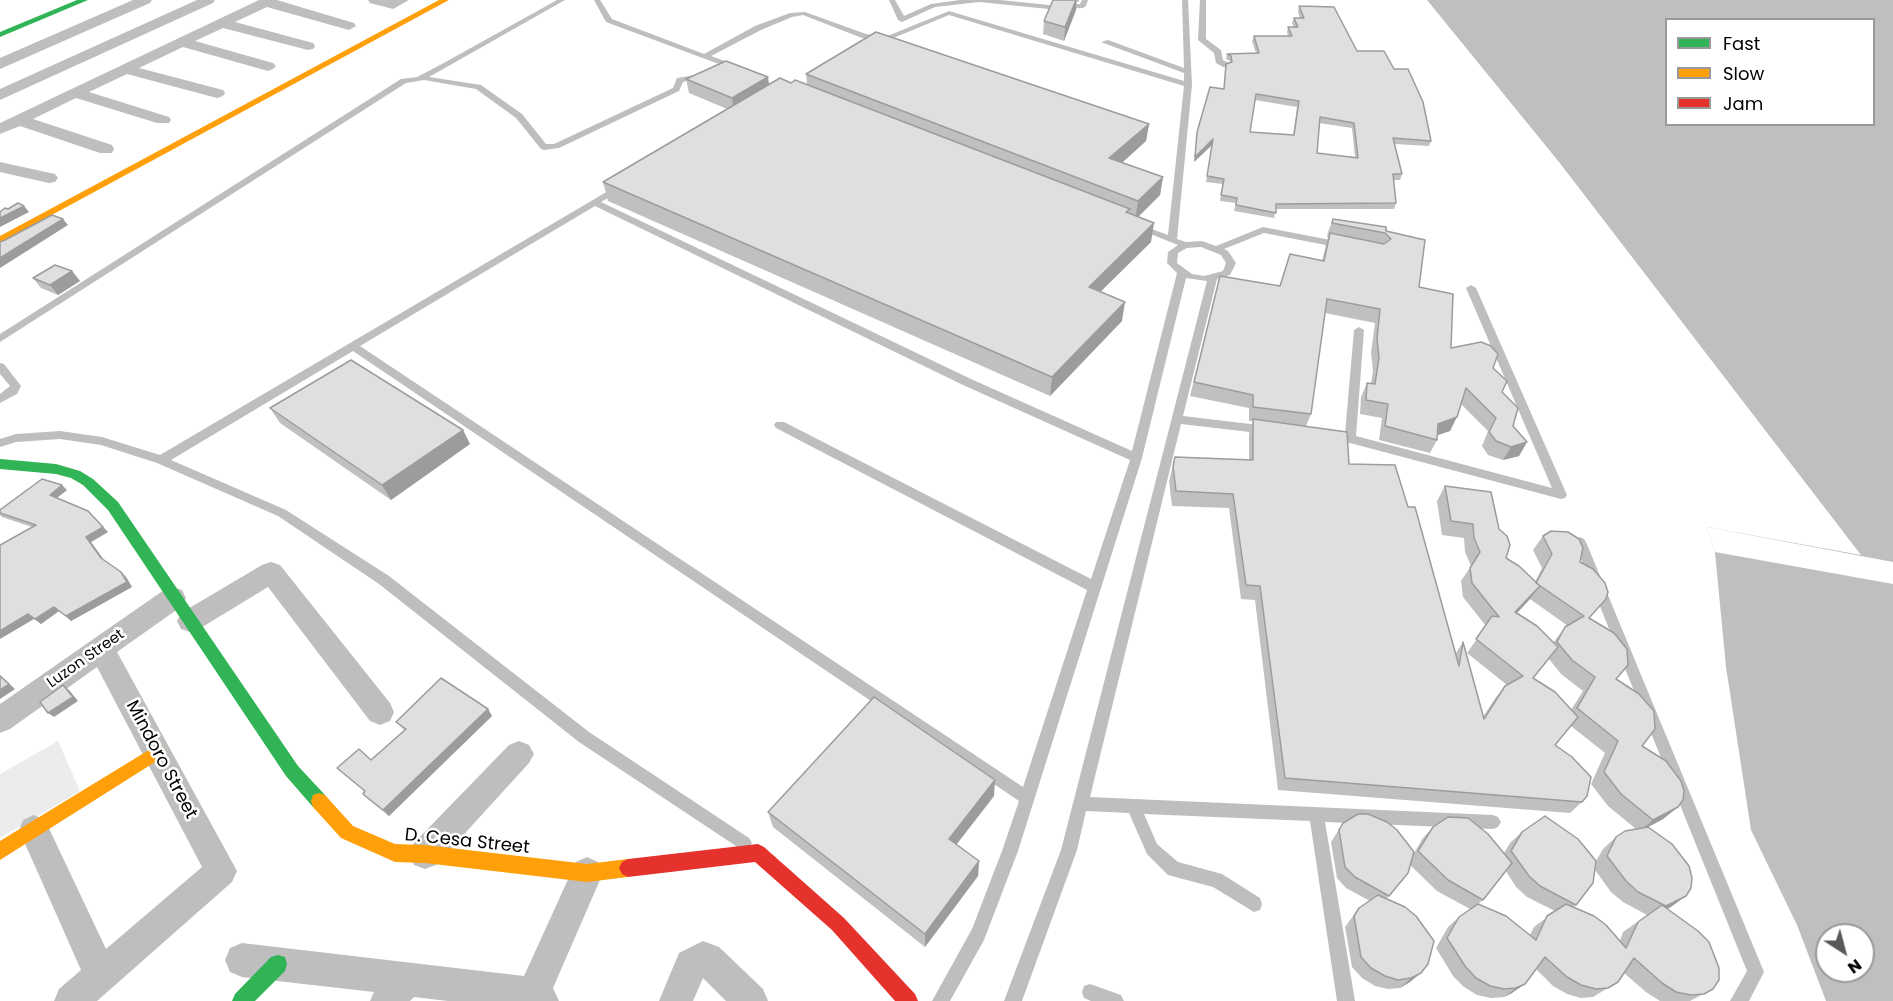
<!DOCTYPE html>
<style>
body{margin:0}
#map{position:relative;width:1893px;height:1001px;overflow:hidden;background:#fff;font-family:Poppins,sans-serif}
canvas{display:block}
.legend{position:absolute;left:1665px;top:18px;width:210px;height:108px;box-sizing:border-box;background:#fff;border:2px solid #999;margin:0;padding:8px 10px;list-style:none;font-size:18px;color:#000}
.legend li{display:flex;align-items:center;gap:12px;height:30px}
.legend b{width:30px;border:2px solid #999}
.north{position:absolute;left:1815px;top:923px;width:60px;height:60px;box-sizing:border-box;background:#fff;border:2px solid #999;border-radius:50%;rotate:144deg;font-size:16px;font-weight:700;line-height:24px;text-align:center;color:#000}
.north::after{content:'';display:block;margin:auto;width:21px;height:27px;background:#595959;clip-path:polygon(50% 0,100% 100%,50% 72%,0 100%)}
</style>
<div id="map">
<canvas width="1893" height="1001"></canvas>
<ul class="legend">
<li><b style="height:8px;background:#30b455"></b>Fast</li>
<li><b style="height:8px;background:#ff9f0a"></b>Slow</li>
<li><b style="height:8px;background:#e5322d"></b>Jam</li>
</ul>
<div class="north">N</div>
</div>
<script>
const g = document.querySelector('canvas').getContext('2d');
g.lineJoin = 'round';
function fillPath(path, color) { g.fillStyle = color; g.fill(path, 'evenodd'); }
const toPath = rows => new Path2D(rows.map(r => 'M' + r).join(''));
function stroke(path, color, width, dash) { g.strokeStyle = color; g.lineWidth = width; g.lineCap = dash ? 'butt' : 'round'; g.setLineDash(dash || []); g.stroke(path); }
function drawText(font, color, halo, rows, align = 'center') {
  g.font = font + ' Poppins,sans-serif'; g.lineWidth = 5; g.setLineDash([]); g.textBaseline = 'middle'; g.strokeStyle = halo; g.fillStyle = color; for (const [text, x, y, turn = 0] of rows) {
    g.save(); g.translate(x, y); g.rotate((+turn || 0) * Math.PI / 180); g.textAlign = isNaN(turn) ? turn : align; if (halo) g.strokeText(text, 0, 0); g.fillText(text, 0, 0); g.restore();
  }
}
const green = toPath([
 [58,741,80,791,0,838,0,774]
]);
const water = toPath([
 [1427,0,1893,0,1893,1001,1826,1001,1797,925,1751,830,1726,667,1715,552,1707,527,1861,555,1559,162],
 [1666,20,1874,20,1874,124,1666,124],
 [1827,935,1863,935,1863,971,1827,971]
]);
const pier = toPath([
 [1707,527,1893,562,1893,584,1715,552]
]);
const lane = toPath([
 [557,0,565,0,429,77,481,85,522,114,546,144,554,144,673,88,677,78,702,74,706,76,683,82,679,91,559,148,544,150,541,149,516,118,476,89,424,80,406,83,0,342,0,334,401,79,417,77,442,64,557,0],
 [594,0,600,0,612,19,704,54,755,26,790,13,805,12,866,34,885,37,949,11,1184,81,1184,73,1101,42,1108,40,1184,68,1182,0,1188,0,1192,85,1177,239,1186,242,1202,241,1216,246,1263,227,1341,242,1346,245,1341,248,1264,233,1224,249,1228,251,1236,263,1230,275,1217,279,1183,416,1267,426,1273,430,1267,434,1181,424,1090,797,1493,815,1498,817,1501,822,1498,827,1493,829,1325,822,1355,1001,1337,1001,1310,821,1144,814,1157,844,1178,862,1222,874,1260,898,1262,904,1260,910,1254,912,1213,887,1168,875,1147,854,1129,813,1086,811,1077,850,1022,1001,1004,1001,1061,850,1207,281,1186,278,1142,458,1018,851,984,940,950,1001,932,1001,972,929,1002,851,1019,801,353,351,171,460,286,510,389,576,589,732,749,838,752,843,749,848,744,851,739,848,579,742,379,584,278,516,157,463,101,445,60,439,16,442,0,447,0,439,16,434,60,431,102,437,160,455,620,184,624,187,623,189,601,202,971,379,1132,451,1177,273,1167,263,1168,252,1178,245,1133,227,1138,224,1168,235,1184,86,949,15,886,41,862,38,803,15,792,17,761,30,711,56,738,66,739,68,735,70,606,22,594,0],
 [595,206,963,385,1130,460,1091,579,784,422,776,422,774,425,776,428,1087,590,1023,787,360,346,595,206],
 [1201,247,1221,255,1226,263,1223,271,1204,276,1192,274,1177,263,1178,253,1187,248,1201,247],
 [889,0,895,0,904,16,931,4,960,0,1000,0,1049,5,1080,4,1082,0,1088,0,1086,6,1083,8,1049,9,979,2,935,7,902,22,898,20,889,0],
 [1200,0,1206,0,1206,39,1221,50,1223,60,1229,63,1229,67,1223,67,1216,63,1214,53,1198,40,1200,0],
 [1471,285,1476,288,1567,495,1565,498,1561,499,1350,443,1332,441,1326,437,1332,433,1345,434,1354,330,1359,327,1364,330,1356,436,1552,488,1466,288,1471,285],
 [0,363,4,364,21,386,17,394,0,403,0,394,10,386,0,374,0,363],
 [1580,537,1584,539,1586,542,1764,972,1749,1001,1730,1001,1747,971,1574,542,1576,539,1580,537],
 [1090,984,1121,995,1124,1001,1091,1001,1084,998,1082,992,1084,986,1090,984]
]);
const street = toPath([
 [133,0,152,0,150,3,0,69,0,58,133,0],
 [197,0,215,0,213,3,0,100,0,89,197,0],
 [259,0,277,0,354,23,356,26,349,30,267,7,235,22,313,43,315,46,313,49,308,50,223,28,195,41,273,63,276,66,273,69,268,71,183,47,139,68,223,90,225,93,223,96,217,98,127,74,89,92,169,117,171,120,169,123,157,123,76,98,33,119,112,145,114,149,112,153,100,153,20,126,0,134,0,123,259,0],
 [368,0,409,0,393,9,370,3,368,0],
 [0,162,55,174,58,178,55,182,49,183,0,172,0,162],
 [271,562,280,565,390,703,394,712,390,721,380,725,370,721,268,587,199,629,190,632,181,629,177,621,181,613,262,565,271,562],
 [173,587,182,590,186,598,182,606,117,652,237,871,232,882,97,1001,54,1001,59,989,81,970,19,830,23,820,34,815,45,820,106,949,202,867,97,667,10,729,0,733,0,704,164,590,173,587],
 [519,741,529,745,534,754,529,763,436,865,425,869,414,865,409,854,414,843,509,745,519,741],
 [587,857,598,862,603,873,553,988,559,1001,448,1001,414,997,410,1001,370,1001,374,992,242,977,230,972,225,960,230,948,242,943,524,976,576,862,587,857],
 [703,941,719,947,763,989,768,1001,726,1001,703,978,693,1001,659,1001,679,953,703,941]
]);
const fast = toPath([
 [77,0,88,0,0,37,0,32,77,0],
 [0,459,56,464,80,471,93,479,118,502,298,766,325,795,327,801,325,807,319,809,313,807,286,776,108,510,83,485,71,478,56,474,0,469,0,459],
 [278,955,285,957,287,964,285,971,255,1001,232,1001,235,994,271,957,278,955]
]);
const slow = toPath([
 [439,0,449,0,0,243,0,236,439,0],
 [157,745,163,747,165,752,163,757,0,860,0,841,157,745],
 [319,793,325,795,353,826,395,844,425,845,587,864,628,859,634,862,637,868,634,874,628,877,587,882,425,863,395,862,341,838,313,807,311,801,313,795,319,793]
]);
const jam = toPath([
 [758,844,764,847,844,918,915,994,918,1001,895,1001,832,930,755,862,628,877,622,874,619,868,622,862,628,859,758,844]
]);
const wall = toPath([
 [1053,0,1079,0,1079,2,1077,2,1076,10,1064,41,1043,34,1044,21],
 [1299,6,1357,51,1431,141,1429,146,1394,144,1402,174,1400,180,1394,180,1396,203,1394,209,1276,209,1274,218,1234,211,1236,203,1220,201,1223,184,1206,182,1212,145,1194,162,1197,132,1224,89,1226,64,1230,62,1230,61,1226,59,1227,54,1256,53,1252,41,1254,36,1288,36,1287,32,1288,27,1294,27,1292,23,1294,18,1300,18,1298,12],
 [1255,100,1297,107,1293,135,1250,132],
 [1319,123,1352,128,1355,157,1317,153],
 [806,74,1149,124,1146,141,1122,163,1163,177,1160,195,1138,217,1151,242,1100,292,1122,321,1050,396,608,201,603,182,727,109,689,93,686,79,769,85,791,83,807,84],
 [1333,219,1425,240,1419,287,1451,348,1493,368,1513,426,1527,442,1519,456,1503,460,1488,455,1482,446,1488,431,1461,404,1450,431,1438,435,1437,440,1430,453,1379,440,1382,418,1360,414,1361,397,1367,383,1371,384,1373,371,1371,353,1375,323,1325,313,1311,414,1306,426,1349,464,1456,653,1463,642,1483,717,1494,700,1505,686,1507,685,1467,653,1486,626,1463,597,1461,581,1471,566,1465,552,1464,538,1442,535,1437,501,1445,486,1506,558,1535,582,1542,568,1533,550,1543,536,1580,562,1589,618,1616,679,1642,746,1678,807,1663,819,1648,827,1686,896,1667,908,1713,989,1690,1001,1660,1001,1646,992,1624,973,1618,982,1593,997,1581,998,1567,994,1553,986,1536,969,1512,993,1504,997,1491,998,1477,995,1464,987,1453,976,1436,948,1448,927,1459,917,1470,909,1437,891,1410,865,1408,873,1386,899,1416,916,1410,982,1400,988,1388,989,1375,986,1362,978,1352,967,1345,927,1359,908,1370,901,1346,888,1337,878,1331,842,1343,823,1413,855,1423,838,1433,827,1504,853,1510,843,1522,832,1596,861,1603,849,1616,837,1636,829,1608,806,1591,784,1605,753,1571,726,1555,745,1582,802,1570,813,1278,790,1255,600,1241,599,1229,508,1172,506,1169,481,1175,457,1249,460,1249,434,1253,421,1249,421,1249,408,1190,396,1220,276,1280,286,1322,261,1328,237,1327,237,1328,232],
 [1530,599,1568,626,1565,627,1553,643,1517,613],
 [1549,659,1561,674,1583,691,1571,710,1533,678],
 [1595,870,1611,892,1623,902,1647,915,1623,932,1620,941,1574,907,1576,905],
 [1506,871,1516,887,1527,897,1555,911,1534,927,1530,935,1478,904,1483,900],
 [72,271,80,281,58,295,41,288,33,278],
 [270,408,463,430,470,444,391,500,280,423],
 [67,490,57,498,108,532,91,542,104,560,121,572,126,577,132,587,71,621,59,611,41,624,34,619,32,527,2,517,0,515,0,510],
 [488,709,492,716,389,816,369,800,363,794,365,792,337,768,371,760,404,730,396,722],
 [994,796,956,845,979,861,978,876,925,947,773,827,768,812]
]);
const shadedWall = toPath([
 [1076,0,1076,10,1064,41,1065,27],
 [768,77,770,91,734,112,732,98],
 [1149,124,1146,141,1107,176,1109,158],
 [1213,139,1212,145,1194,162,1195,157],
 [1163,177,1160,195,1135,220,1138,201],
 [24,206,29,212,0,227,0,218],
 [63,219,68,225,0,268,0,258],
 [1154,223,1151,242,1086,306,1089,287],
 [72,271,80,281,58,295,50,285],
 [1125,302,1122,321,1050,396,1052,377],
 [1457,417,1450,431,1432,437,1438,424],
 [463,430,470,444,391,500,382,485],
 [1527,442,1519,456,1503,460,1511,447],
 [62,485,67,490,54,500,50,495],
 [88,511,108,532,91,542,106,563,101,558,86,537],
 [121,572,126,577,132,587,71,621,66,616],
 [1540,586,1529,600,1505,626,1515,612],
 [54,607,59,611,41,624,35,619],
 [28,614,34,619,0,639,0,631],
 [0,675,15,689,0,699],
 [63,685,69,690,78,701,54,717,48,713],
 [488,709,492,716,389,816,383,810],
 [995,780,994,796,949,854,949,839],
 [1678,807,1663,819,1639,832,1653,820],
 [979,861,978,876,925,947,925,934],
 [1686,896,1671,907,1651,917,1666,906],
 [1421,973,1410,982,1400,988,1411,978],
 [1525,984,1512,993,1504,997,1516,988]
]);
const building = toPath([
 [1053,0,1076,0,1065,27,1044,21,1053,0],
 [1299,6,1334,7,1357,51,1384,51,1394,69,1408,69,1423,102,1431,141,1393,138,1402,174,1393,174,1396,203,1276,204,1276,213,1236,205,1237,198,1221,195,1224,179,1207,176,1213,139,1195,157,1197,132,1210,87,1224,89,1226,64,1232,62,1231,56,1227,54,1259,53,1254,36,1292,36,1288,27,1298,27,1294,18,1304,18,1299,6],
 [1256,94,1299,101,1294,135,1250,132,1256,94],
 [1320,117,1354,123,1358,158,1317,153,1320,117],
 [876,32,1149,124,1109,158,1163,177,1138,201,806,74,876,32],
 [726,61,768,77,732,98,686,79,726,61],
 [780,78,791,83,795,80,1130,209,1126,212,1154,223,1089,287,1125,302,1052,377,603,182,780,78],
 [18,203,24,206,0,218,0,212,5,208,8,209,18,203],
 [52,215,63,219,0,258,0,242,5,240,52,215],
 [1333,219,1386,227,1386,231,1425,240,1419,287,1453,294,1451,348,1481,342,1491,346,1498,354,1493,368,1507,381,1502,392,1518,408,1513,426,1527,442,1511,447,1496,441,1489,432,1496,418,1466,388,1457,417,1438,424,1437,440,1385,426,1388,404,1366,400,1367,383,1375,384,1379,358,1377,339,1380,309,1327,299,1311,414,1253,407,1253,395,1194,382,1220,276,1280,286,1290,254,1324,261,1330,233,1384,244,1391,239,1385,233,1332,223,1333,219],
 [55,265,72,271,50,285,33,278,55,265],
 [351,360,463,430,382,485,270,408,351,360],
 [1253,419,1347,432,1349,464,1395,465,1408,507,1415,507,1459,666,1463,642,1484,719,1505,686,1523,676,1476,639,1492,616,1499,617,1472,583,1470,568,1480,552,1474,538,1473,524,1451,521,1445,486,1491,492,1499,529,1507,536,1510,545,1506,558,1519,566,1540,586,1515,612,1537,626,1558,647,1533,678,1555,692,1578,717,1555,745,1572,757,1591,777,1587,796,1582,802,1285,778,1260,586,1246,585,1233,494,1176,491,1173,466,1175,457,1253,460,1253,419],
 [42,479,62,485,50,495,88,511,103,527,86,537,101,558,121,572,127,582,66,616,54,607,35,619,28,614,0,631,0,545,36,525,0,513,0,510,42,479],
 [1551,531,1568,532,1579,539,1583,548,1580,562,1593,569,1605,583,1608,592,1606,599,1589,618,1614,633,1627,649,1628,665,1616,679,1639,694,1654,711,1655,729,1642,746,1666,761,1681,781,1684,791,1683,800,1678,807,1653,820,1621,794,1604,772,1618,741,1577,708,1595,677,1572,660,1557,642,1565,627,1584,616,1536,583,1552,554,1543,536,1551,531],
 [0,676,9,684,0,690,0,676],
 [441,678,488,709,383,810,363,794,365,791,337,768,359,749,371,760,406,729,396,722,441,678],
 [63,685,73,697,48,713,40,702,63,685],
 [874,697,995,780,949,839,979,861,925,934,768,812,874,697],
 [1358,814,1368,814,1387,822,1397,830,1414,852,1408,873,1389,896,1355,877,1345,867,1339,830,1343,823,1358,814],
 [1545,816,1578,839,1596,861,1593,883,1576,905,1540,886,1529,876,1511,851,1522,832,1545,816],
 [1448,817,1468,818,1488,834,1512,863,1483,900,1448,880,1418,851,1433,827,1448,817],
 [1648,827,1672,844,1689,866,1692,878,1691,888,1686,896,1666,906,1638,892,1626,881,1607,856,1616,837,1625,831,1648,827],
 [1378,895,1405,907,1416,916,1434,941,1428,964,1421,973,1411,978,1398,980,1385,976,1371,968,1361,957,1354,916,1359,908,1378,895],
 [1478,904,1506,916,1536,940,1547,916,1566,904,1594,916,1606,925,1626,948,1638,922,1662,905,1698,931,1709,942,1719,968,1719,980,1713,989,1704,994,1691,995,1676,992,1662,983,1634,958,1618,982,1608,988,1596,989,1581,985,1567,977,1545,957,1525,984,1516,988,1504,989,1490,986,1476,978,1465,966,1447,938,1459,917,1478,904]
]);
const streetNames = [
 ["Luzon Street",86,659,-35]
];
const nearStreetnames = [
 ["Mindoro Street",161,760,62],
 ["D. Cesa Street",467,842,6]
];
fillPath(green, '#ececec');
fillPath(water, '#bfbfbf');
fillPath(pier, '#fff');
fillPath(lane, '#bebebe');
fillPath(street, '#bebebe');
fillPath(fast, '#30b455');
fillPath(slow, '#ff9f0a');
fillPath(jam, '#e5322d');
fillPath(wall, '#c0c0c0');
fillPath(shadedWall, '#9c9c9c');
fillPath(building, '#dfdfdf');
stroke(building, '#9c9c9c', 1.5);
drawText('15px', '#000', '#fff', streetNames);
drawText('18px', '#000', '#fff', nearStreetnames);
</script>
